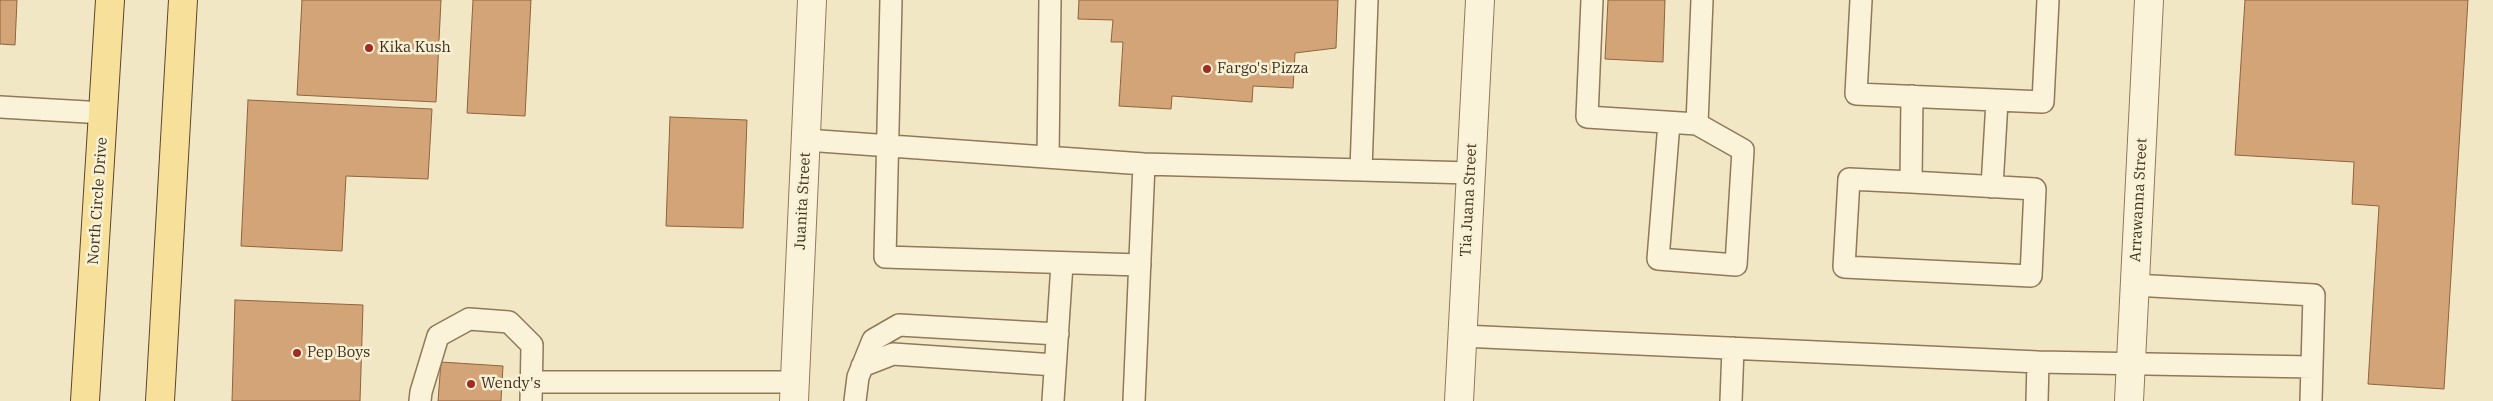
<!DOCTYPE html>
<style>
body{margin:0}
canvas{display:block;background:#f2e7c5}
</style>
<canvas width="2493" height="401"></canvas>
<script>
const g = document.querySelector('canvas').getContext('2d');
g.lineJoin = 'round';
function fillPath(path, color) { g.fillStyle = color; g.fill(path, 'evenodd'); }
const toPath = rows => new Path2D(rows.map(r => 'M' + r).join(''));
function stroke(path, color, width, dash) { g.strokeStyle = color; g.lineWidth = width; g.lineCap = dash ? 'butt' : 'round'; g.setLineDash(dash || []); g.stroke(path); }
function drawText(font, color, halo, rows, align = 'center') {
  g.font = font + ' "IBM Plex Serif",serif'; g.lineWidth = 5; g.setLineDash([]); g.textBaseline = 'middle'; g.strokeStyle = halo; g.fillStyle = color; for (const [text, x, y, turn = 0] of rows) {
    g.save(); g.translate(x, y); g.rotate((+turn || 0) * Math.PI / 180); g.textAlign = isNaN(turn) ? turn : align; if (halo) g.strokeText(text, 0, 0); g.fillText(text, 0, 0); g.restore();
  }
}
const building = toPath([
 [0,0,17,0,15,45,0,44,0,0],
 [302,0,441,0,436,102,297,95,302,0],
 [473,0,531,0,525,116,467,113,473,0],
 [1079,0,1338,0,1336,48,1295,53,1293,88,1253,86,1252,102,1172,96,1171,109,1119,106,1123,42,1111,42,1113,20,1078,19,1079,0],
 [1608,0,1665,0,1663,62,1605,59,1608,0],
 [2245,0,2468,0,2444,389,2368,384,2379,206,2352,204,2354,162,2235,155,2245,0],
 [248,100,432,109,428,179,346,176,342,251,241,246,248,100],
 [670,117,747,120,743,228,666,226,670,117],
 [235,300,363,305,360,401,232,401,235,300],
 [441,362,503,366,501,401,438,401,441,362]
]);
const service = toPath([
 [891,0,885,257,1140,265],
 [1592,0,1587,117,1697,124,1702,0],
 [1861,0,1856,94,2043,102,2048,0],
 [0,107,104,113],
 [1669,123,1658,259,1736,265,1743,150,1697,124],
 [806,140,1144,164,1471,173],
 [1048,157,1050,0],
 [1361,170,1367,0],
 [1911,182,2035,189,2031,276,1844,267,1849,179,1911,182,1912,96],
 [1992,187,1997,101],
 [2134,285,2314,295,2311,401],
 [1462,336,2038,362,2312,367],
 [862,366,893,354,1055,365],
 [531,382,795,382],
 [420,401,421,392,438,336,469,319,509,322,532,345,531,401],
 [855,401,858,377,873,340,899,325,1058,334],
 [1053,401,1062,264],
 [1134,401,1144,164],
 [1731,401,1733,348],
 [2037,401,2038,362]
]);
const minor = toPath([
 [794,401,812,0],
 [1459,401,1480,0],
 [2129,401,2149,0]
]);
const primary = toPath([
 [85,401,110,0],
 [160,401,183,0]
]);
const markers = [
 [369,48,5,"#a32b24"],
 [1207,69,5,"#a32b24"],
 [297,353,5,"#a32b24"],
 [471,384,5,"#a32b24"]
];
const poiNames = [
 ["Kika Kush",379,48],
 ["Fargo's Pizza",1217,69],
 ["Pep Boys",307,353],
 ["Wendy's",481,384]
];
const streetNames = [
 ["Tia Juana Street",1469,200,-87],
 ["Arrawanna Street",2139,200,-87],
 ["North Circle Drive",98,201,-86],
 ["Juanita Street",803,201,-87]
];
fillPath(building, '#d3a478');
stroke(building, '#90633d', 1);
stroke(service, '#8f7959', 24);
stroke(minor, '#8f7959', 30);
stroke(primary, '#5c462d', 30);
stroke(service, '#fbf3d9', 21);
stroke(minor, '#fbf3d9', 28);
stroke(primary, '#f7e09a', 28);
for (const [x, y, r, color] of markers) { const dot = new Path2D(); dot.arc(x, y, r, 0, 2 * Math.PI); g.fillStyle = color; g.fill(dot); stroke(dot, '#f8f1d5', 2); }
drawText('15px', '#3e2f1e', '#f8f1d5', poiNames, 'left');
drawText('15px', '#3e2f1e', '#f8f1d5', streetNames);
</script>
